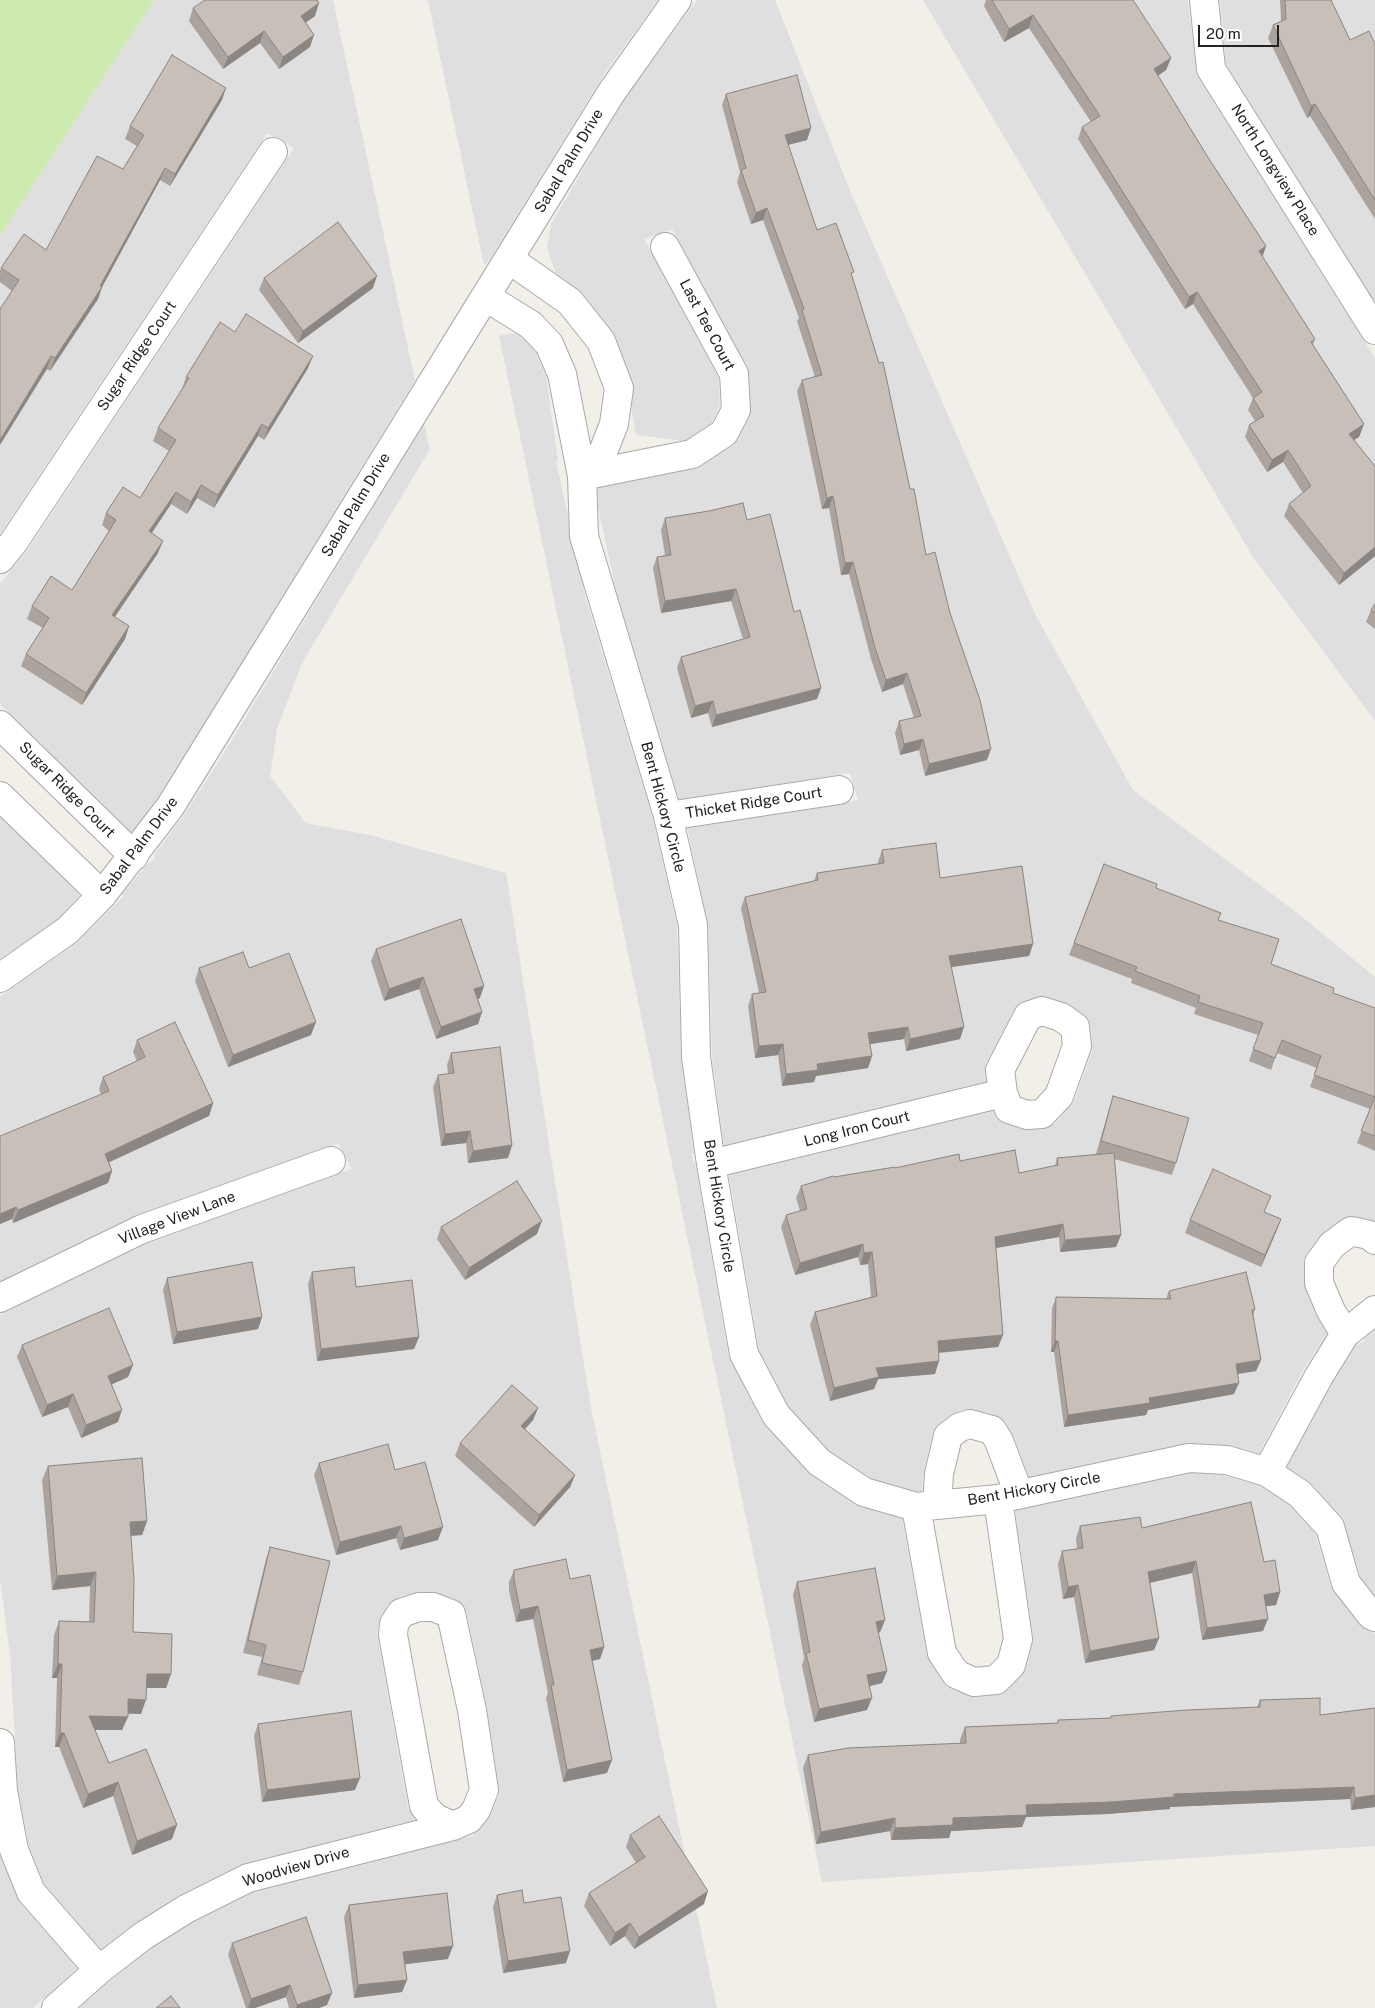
<!DOCTYPE html>
<style>
body{margin:0}
#map{position:relative;width:1375px;height:2008px;overflow:hidden;background:#f2efe9;font-family:"Public Sans",sans-serif}
canvas{display:block}
.scale{position:absolute;left:1198px;top:25px;width:81px;height:22px;box-sizing:border-box;border:2px solid #222;border-top:0;padding-left:6px;font-size:15px;line-height:18px;white-space:nowrap;color:#222;-webkit-text-stroke:4px #fff;paint-order:stroke}
</style>
<div id="map">
<canvas width="1375" height="2008"></canvas>
<div class="scale">20 m</div>
</div>
<script>
const g = document.querySelector('canvas').getContext('2d');
g.lineJoin = 'round';
function fillPath(path, color) { g.fillStyle = color; g.fill(path, 'evenodd'); }
const toPath = rows => new Path2D(rows.map(r => 'M' + r).join(''));
function stroke(path, color, width, dash) { g.strokeStyle = color; g.lineWidth = width; g.lineCap = dash ? 'butt' : 'round'; g.setLineDash(dash || []); g.stroke(path); }
function drawText(font, color, halo, rows, align = 'center') {
  g.font = font + ' "Public Sans",sans-serif'; g.lineWidth = 4; g.setLineDash([]); g.textBaseline = 'middle'; g.strokeStyle = halo; g.fillStyle = color; for (const [text, x, y, turn = 0] of rows) {
    g.save(); g.translate(x, y); g.rotate((+turn || 0) * Math.PI / 180); g.textAlign = isNaN(turn) ? turn : align; if (halo) g.strokeText(text, 0, 0); g.fillText(text, 0, 0); g.restore();
  }
}
const residential = toPath([
 [154,0,333,0,415,380,194,741,155,802,131,834,0,704,0,584,27,551,294,148,267,133,0,534,0,236],
 [428,0,658,0,604,74,489,261,484,265],
 [697,0,775,0,851,193,1035,614,1133,790,1300,915,1375,977,1375,1223,1354,1218,1341,1220,1321,1235,1306,1255,1304,1262,1305,1287,1317,1315,1327,1333,1304,1369,1258,1455,1227,1446,1185,1445,1029,1478,1014,1437,1005,1423,998,1417,988,1413,972,1410,963,1410,949,1416,938,1425,933,1432,924,1471,922,1492,916,1493,870,1480,830,1453,789,1408,759,1350,729,1174,993,1110,1004,1122,1023,1128,1044,1128,1055,1124,1074,1101,1092,1051,1091,1027,1084,1016,1070,1006,1046,998,1035,998,1021,1003,1014,1010,986,1063,986,1083,724,1146,712,1057,708,925,687,828,858,800,850,773,679,800,617,595,593,484,696,468,733,445,738,440,750,416,749,374,672,229,644,239,718,377,720,406,711,424,686,441,636,435,625,370,592,306,556,274,547,248,551,224,624,100],
 [923,0,1188,0,1197,75,1375,358,1375,721,1253,557],
 [1220,0,1375,0,1375,303,1226,66],
 [512,333,529,338,546,376,558,460,556,461,586,599,653,819,677,925,681,1057,694,1153,691,1154,696,1166,728,1354,762,1421,808,1471,855,1503,902,1518,927,1655,943,1681,950,1687,969,1694,977,1696,999,1694,1008,1689,1026,1669,1033,1638,1015,1510,1192,1472,1225,1474,1260,1485,1289,1503,1315,1533,1331,1586,1358,1623,1375,1634,1375,1846,822,1882,499,336],
 [424,424,430,449,302,663,277,729,270,776,306,823,370,835,506,873,591,1408,717,2008,79,2008,110,1981,153,1947,195,1921,255,1891,473,1836,472,1833,482,1827,489,1817,499,1796,499,1789,487,1708,467,1613,457,1602,438,1594,419,1593,401,1596,388,1605,380,1618,377,1633,408,1808,417,1820,240,1865,176,1897,134,1924,100,1950,45,1886,29,1847,18,1790,10,1655,0,1580,0,1315,149,1242,352,1169,338,1143,135,1216,0,1282,0,997,78,942,124,896,122,894,146,866,155,858,154,855,182,818,222,756],
 [0,815,81,894,57,920,0,960],
 [1375,1329,1375,1596,1361,1578,1342,1519,1312,1485,1286,1468,1332,1383,1356,1345,1365,1341,1364,1338],
 [0,1855,19,1901,78,1968,33,2008,0,2008]
]);
const grass = toPath([
 [0,0,154,0,0,236]
]);
const minor = toPath([
 [1204,0,1211,69,1375,330],
 [509,259,570,302,601,341,619,388,614,424,603,452,582,476],
 [486,297,531,325,549,344,562,374,582,476,584,536,668,816,693,925,696,1057,711,1164,744,1354,776,1415,819,1462,864,1492,916,1507,998,1499,1189,1458,1227,1460,1267,1472,1300,1494,1330,1527,1346,1583,1371,1615,1375,1617],
 [582,476,692,454,724,433,736,410,734,374,665,247],
 [0,559,13,543,273,152],
 [0,725,134,856],
 [0,796,102,895],
 [668,816,839,790],
 [711,1164,1003,1093,1009,1109,1027,1115,1042,1114,1059,1096,1077,1046,1075,1027,1061,1017,1042,1011,1028,1016,1000,1070,1003,1093],
 [0,1298,142,1229,331,1161],
 [1345,1334,1331,1311,1319,1283,1319,1263,1332,1245,1351,1231,1369,1235,1375,1240],
 [1267,1472,1319,1376,1345,1334,1375,1310],
 [937,1505,939,1474,948,1436,960,1427,970,1424,992,1430,999,1441,1019,1494],
 [916,1507,942,1653,956,1674,974,1682,996,1680,1011,1665,1018,1639,998,1499],
 [0,1743,3,1791,14,1850,31,1892,99,1970],
 [56,2008,99,1970,143,1936,186,1909,248,1878,453,1826,469,1819,476,1810,484,1790,472,1710,451,1614,433,1607,419,1607,401,1613,394,1624,393,1635,424,1806,435,1818,453,1826]
]);
const tertiary = toPath([
 [0,978,68,930,102,895,170,807,611,93,677,0]
]);
const wall = toPath([
 [986,0,1133,0,1171,58,1166,70,1158,76,1209,159,1266,246,1262,257,1315,339,1313,345,1364,424,1359,437,1354,440,1375,466,1375,556,1339,585,1284,516,1289,504,1303,493,1283,462,1267,472,1245,437,1249,425,1255,421,1248,410,1253,398,1193,304,1185,309,1078,139,1082,127,1091,122,1029,28,1004,42,984,6],
 [1280,0,1331,0,1350,40,1375,44,1375,219,1310,116,1307,118,1268,38,1273,25,1281,21],
 [193,8,315,16,306,22,310,47,279,69,260,43,223,69,189,21],
 [726,94,807,140,788,145,817,230,852,277,910,489,926,555,987,760,925,776,919,750,900,755,895,733,899,721,914,718,903,684,882,692,871,659,849,574,841,575,829,508,822,509,797,391,802,380,815,377,797,321,799,318,763,220,751,224,737,182,740,172,722,105],
 [222,100,170,186,160,180,102,287,98,299,50,371,47,369,12,291,0,282,0,271,1,268,46,250,123,169,137,146,125,139,130,126],
 [264,278,373,288,298,343,259,290],
 [235,332,308,368,264,440,258,436,214,508,197,498,187,514,171,504,152,533,158,553,115,617,129,626,125,639,82,705,21,666,26,654,43,628,27,619,32,606,72,590,109,531,102,525,106,513,140,498,169,451,153,441,158,428,182,389,186,377],
 [665,518,747,520,794,612,821,688,817,699,712,727,708,713,691,718,677,668,681,657,743,639,731,601,661,613,653,568,657,557,665,555,661,530],
 [1375,604,1375,629,1366,622,1371,610],
 [882,850,940,878,1033,944,1029,956,951,967,960,1039,906,1051,904,1039,870,1044,872,1056,868,1068,816,1076,814,1082,782,1086,778,1055,755,1058,748,1006,752,994,759,993,741,908,745,897,814,881,817,873,878,864,878,862],
 [1104,864,1156,888,1218,920,1271,964,1333,993,1375,1008,1375,1151,1357,1143,1370,1109,1310,1087,1317,1068,1277,1053,1271,1070,1249,1061,1258,1035,1194,1014,1196,1008,1131,983,1132,979,1069,955],
 [376,949,480,998,478,999,482,1012,478,1024,436,1039,419,989,384,1001,371,961],
 [199,968,249,968,311,1035,228,1067,195,981],
 [137,1040,213,1103,209,1116,109,1162,112,1171,108,1183,13,1223,12,1219,0,1224,101,1094,99,1089,103,1077,137,1061,133,1052],
 [451,1053,512,1145,508,1158,468,1163,466,1143,441,1146,433,1087,438,1075,448,1074,447,1065],
 [1113,1096,1176,1163,1172,1175,1114,1159,1121,1235,1116,1247,1060,1252,1059,1237,996,1248,1003,1335,998,1347,939,1353,935,1374,878,1379,874,1389,830,1401,810,1325,815,1312,871,1297,868,1264,860,1265,858,1257,795,1275,781,1227,786,1215,800,1211,796,1198,801,1186,834,1177,895,1168,960,1161,1019,1173,1055,1166,1057,1158,1099,1154,1096,1154,1109,1109],
 [1265,1212,1281,1219,1276,1232,1261,1267,1185,1233,1190,1220],
 [441,1227,537,1234,465,1280,437,1239],
 [312,1272,356,1287,419,1337,414,1349,317,1361,308,1284],
 [167,1278,262,1317,258,1329,173,1344,163,1290],
 [1169,1291,1255,1309,1253,1316,1261,1360,1256,1371,1237,1374,1234,1394,1148,1410,1146,1415,1064,1427,1054,1352,1051,1352,1052,1308,1056,1297,1166,1299],
 [22,1345,133,1365,128,1377,112,1384,118,1422,81,1438,68,1407,42,1417,17,1357],
 [538,1408,533,1420,525,1429,575,1475,570,1487,534,1527,455,1456,460,1443],
 [319,1463,395,1470,438,1540,400,1550,396,1538,336,1555,314,1475],
 [48,1466,147,1521,142,1535,131,1536,133,1632,171,1674,166,1688,147,1688,141,1714,128,1714,122,1730,95,1730,109,1763,172,1839,132,1855,113,1796,83,1808,59,1747,55,1747,57,1678,52,1678,54,1635,59,1621,89,1622,90,1586,52,1590,42,1480],
 [1080,1526,1142,1528,1264,1562,1280,1592,1276,1605,1266,1606,1263,1631,1202,1640,1192,1573,1150,1583,1159,1638,1154,1650,1085,1663,1074,1597,1063,1599,1058,1564,1062,1551,1077,1549,1076,1538],
 [270,1547,303,1672,299,1685,257,1675,262,1657,243,1653,266,1559],
 [514,1570,570,1579,604,1647,600,1659,592,1661,607,1773,563,1782,546,1698,548,1693,533,1619,516,1622,509,1591,509,1582],
 [797,1582,885,1620,880,1632,878,1633,887,1671,882,1683,869,1686,867,1710,814,1722,802,1666,804,1658,793,1595],
 [1260,1700,1320,1715,1375,1708,1375,1807,1351,1810,1350,1799,1170,1807,1170,1809,1107,1814,1026,1817,1022,1827,951,1831,949,1838,891,1840,890,1831,816,1844,803,1768,808,1755,960,1744,960,1739,965,1727,1057,1723,1058,1720,1110,1718,1111,1716,1257,1707],
 [258,1724,355,1790,262,1802,254,1736],
 [630,1835,704,1904,634,1949,625,1936,610,1946,584,1906,589,1893,636,1863,626,1847],
 [497,1895,524,1903,566,1963,503,1973,493,1907],
 [349,1905,448,1959,405,1964,407,1980,402,1992,354,1998,344,1917],
 [232,1943,327,2005,319,2008,289,2008,286,1997,255,2008,246,2008,228,1955]
]);
const shadedWall = toPath([
 [319,3,315,16,297,29,301,16],
 [1033,15,1029,28,1004,42,1009,29],
 [264,31,260,43,223,69,228,57],
 [314,35,310,47,279,69,283,57],
 [1171,58,1166,70,1150,81,1154,69],
 [226,88,222,100,170,186,175,174],
 [1315,104,1310,116,1307,118,1311,106],
 [811,128,807,140,780,147,785,135],
 [165,168,160,180,101,289,102,287,98,299,50,371,55,358,100,286],
 [767,208,763,220,751,224,756,213],
 [1266,246,1262,258,1259,251],
 [377,276,373,288,298,343,303,331],
 [1197,292,1193,304,1185,309,1189,297],
 [51,356,47,369,0,445,0,440],
 [313,356,308,368,264,440,268,428],
 [262,424,258,436,214,508,218,495],
 [1364,424,1359,437,1344,446,1349,434],
 [1288,450,1283,462,1267,472,1272,460],
 [201,485,197,498,187,514,191,502],
 [176,492,171,504,144,544,149,531],
 [833,496,829,508,822,509,827,498],
 [163,541,158,553,107,628,112,615],
 [1375,547,1375,556,1339,585,1344,573],
 [853,562,849,574,841,575,845,563],
 [736,589,731,601,661,613,665,601],
 [129,626,125,639,82,705,86,693],
 [907,673,903,684,882,692,886,680],
 [821,688,817,699,712,727,716,715],
 [713,701,708,713,691,718,695,706],
 [923,739,919,750,900,755,904,744],
 [991,749,987,760,925,776,929,764],
 [1033,944,1029,956,945,968,949,956],
 [423,977,419,989,384,1001,389,989],
 [484,986,480,998,470,1002,474,989],
 [482,1012,478,1024,436,1039,441,1027],
 [316,1022,311,1035,228,1067,233,1055],
 [908,1027,904,1039,864,1045,868,1033],
 [964,1027,960,1039,906,1051,910,1039],
 [783,1044,778,1055,755,1058,759,1046],
 [872,1056,868,1068,816,1076,814,1082,782,1086,786,1074,817,1064],
 [213,1103,209,1116,101,1166,105,1154],
 [470,1131,466,1143,441,1146,445,1134],
 [512,1145,508,1158,468,1163,473,1151],
 [112,1171,108,1183,13,1223,18,1210],
 [16,1207,12,1219,0,1224,0,1214],
 [1281,1219,1276,1232,1261,1267,1265,1255],
 [542,1221,537,1234,465,1280,469,1268],
 [1063,1224,1059,1237,990,1249,995,1237],
 [1121,1235,1116,1247,1060,1252,1065,1240],
 [863,1244,858,1257,795,1275,800,1263],
 [872,1252,868,1264,860,1265,864,1253],
 [262,1317,258,1329,173,1344,177,1332],
 [1003,1335,998,1347,933,1353,938,1341],
 [419,1337,414,1349,317,1361,321,1349],
 [1055,1341,1058,1341,1054,1352,1051,1352],
 [1261,1360,1256,1371,1231,1375,1236,1364],
 [939,1361,935,1374,878,1379,874,1389,830,1401,834,1388,876,1368],
 [133,1365,128,1377,104,1388,108,1376],
 [1239,1383,1234,1394,1148,1410,1146,1415,1064,1427,1068,1415,1149,1398],
 [73,1394,68,1407,42,1417,47,1405],
 [538,1408,533,1420,517,1438,521,1426],
 [122,1410,118,1422,81,1438,86,1425],
 [575,1475,570,1487,534,1527,539,1515],
 [147,1521,142,1535,124,1536,130,1522],
 [401,1526,396,1538,336,1555,340,1542],
 [443,1527,438,1540,400,1550,404,1538],
 [1196,1561,1192,1573,1144,1584,1148,1572],
 [96,1572,90,1586,52,1590,57,1576],
 [1078,1585,1074,1597,1063,1599,1068,1587],
 [1280,1592,1276,1605,1260,1607,1264,1595],
 [538,1606,533,1619,516,1622,520,1610],
 [1268,1619,1263,1631,1202,1640,1207,1628],
 [885,1620,880,1632,871,1634,876,1622],
 [1159,1638,1154,1650,1085,1663,1090,1651],
 [604,1647,600,1659,586,1662,590,1650],
 [58,1664,62,1664,57,1678,52,1678],
 [887,1671,882,1683,863,1688,867,1675],
 [147,1674,171,1674,166,1688,142,1688],
 [872,1698,867,1710,814,1722,819,1709],
 [128,1699,146,1700,141,1714,123,1713],
 [89,1716,128,1717,122,1730,84,1730],
 [60,1733,64,1733,59,1747,55,1747],
 [612,1760,607,1773,563,1782,567,1770],
 [360,1778,355,1790,262,1802,267,1790],
 [118,1782,113,1796,83,1808,88,1794],
 [1354,1787,1350,1799,1170,1807,1170,1809,1107,1814,1026,1817,1022,1827,951,1831,949,1838,891,1840,895,1828,1026,1805,1174,1794],
 [1375,1795,1375,1807,1351,1810,1355,1798],
 [895,1818,890,1831,816,1844,821,1832],
 [177,1825,172,1839,132,1855,137,1841],
 [708,1891,704,1904,634,1949,639,1937],
 [630,1923,625,1936,610,1946,615,1933],
 [453,1946,448,1959,399,1965,403,1952],
 [570,1951,566,1963,503,1973,508,1961],
 [407,1980,402,1992,354,1998,358,1985],
 [290,1985,286,1997,255,2008,248,2008,251,1999],
 [332,1993,327,2005,319,2008,296,2008,297,2005]
]);
const building = toPath([
 [205,0,317,0,319,3,301,16,314,35,283,57,264,31,228,57,193,8,205,0],
 [992,0,1133,0,1171,58,1154,69,1209,159,1266,246,1259,251,1315,339,1311,342,1364,424,1349,434,1375,466,1375,547,1344,573,1289,504,1311,486,1288,450,1272,460,1249,425,1264,416,1253,398,1262,392,1197,292,1189,297,1082,127,1100,116,1033,15,1009,29,992,0],
 [1285,0,1331,0,1350,40,1369,31,1375,44,1375,200,1315,104,1311,106,1273,25,1286,19,1285,0],
 [172,55,226,88,175,174,165,168,100,286,102,287,55,358,51,356,0,440,0,309,19,280,1,268,24,234,46,250,97,156,123,169,144,135,130,126,172,55],
 [797,75,811,128,785,135,817,230,836,223,854,272,851,273,879,363,883,362,910,489,914,489,926,555,935,552,950,613,980,700,991,749,929,764,923,739,904,744,899,721,921,716,907,673,886,680,875,648,853,562,845,563,833,496,827,498,802,380,822,375,802,310,804,309,767,208,756,213,741,170,746,168,726,94,797,75],
 [338,222,377,276,303,331,264,278,338,222],
 [246,314,313,356,268,428,262,424,218,495,201,485,191,502,176,492,149,531,163,541,112,615,129,626,86,693,26,654,49,618,32,606,51,576,72,590,116,520,106,513,123,487,140,498,176,440,158,428,189,378,186,377,220,322,235,332,246,314],
 [743,503,747,520,770,514,794,612,800,610,821,688,716,715,713,701,695,706,681,657,750,637,736,589,665,601,657,557,671,555,665,518,709,511,743,503],
 [1375,604,1375,613,1371,610,1375,604],
 [936,843,940,878,1022,866,1033,944,949,956,964,1027,910,1039,908,1027,868,1033,872,1056,817,1064,818,1070,786,1074,783,1044,759,1046,752,994,766,992,745,897,818,880,817,873,884,863,882,850,936,843],
 [1104,864,1157,884,1156,888,1221,913,1218,920,1279,939,1271,964,1334,988,1333,993,1375,1008,1375,1136,1361,1131,1375,1097,1314,1075,1321,1056,1282,1040,1275,1058,1253,1049,1263,1023,1198,1002,1200,996,1135,971,1137,967,1074,943,1104,864],
 [461,919,484,986,474,989,482,1012,441,1027,423,977,389,989,376,949,461,919],
 [243,952,249,968,289,953,316,1022,233,1055,199,968,243,952],
 [175,1022,213,1103,105,1154,112,1171,18,1210,16,1207,0,1214,0,1136,109,1091,103,1077,145,1057,137,1040,175,1022],
 [500,1047,512,1145,473,1151,470,1131,445,1134,438,1075,454,1073,451,1053,500,1047],
 [1113,1096,1189,1118,1176,1163,1101,1141,1113,1096],
 [1015,1150,1019,1173,1058,1165,1057,1158,1114,1153,1121,1235,1065,1240,1063,1224,995,1237,1003,1335,938,1341,939,1361,876,1368,879,1377,834,1388,815,1312,877,1296,872,1252,864,1253,863,1244,800,1263,786,1215,807,1209,801,1186,833,1176,834,1177,895,1167,895,1168,959,1154,960,1161,1015,1150],
 [1213,1169,1271,1196,1264,1212,1281,1219,1265,1255,1190,1220,1213,1169],
 [517,1181,542,1221,469,1268,441,1227,517,1181],
 [252,1262,262,1317,177,1332,167,1278,252,1262],
 [354,1267,356,1287,412,1280,419,1337,321,1349,312,1272,354,1267],
 [1246,1272,1255,1309,1252,1310,1261,1360,1236,1364,1239,1383,1149,1398,1150,1403,1068,1415,1058,1341,1055,1341,1056,1297,1171,1299,1169,1291,1246,1272],
 [109,1308,133,1365,108,1376,122,1410,86,1425,73,1394,47,1405,22,1345,109,1308],
 [512,1385,538,1408,521,1426,575,1475,539,1515,460,1443,512,1385],
 [388,1444,395,1470,425,1462,443,1527,404,1538,401,1526,340,1542,319,1463,388,1444],
 [142,1458,147,1521,130,1522,134,1580,133,1632,172,1634,171,1674,147,1674,146,1700,128,1699,128,1717,89,1716,109,1763,146,1749,177,1825,137,1841,118,1782,88,1794,64,1733,60,1733,62,1664,58,1664,59,1621,94,1622,96,1572,57,1576,48,1466,142,1458],
 [1251,1502,1264,1562,1275,1560,1280,1592,1264,1595,1268,1619,1207,1628,1196,1561,1148,1572,1159,1638,1090,1651,1078,1585,1068,1587,1062,1551,1083,1548,1080,1526,1140,1517,1142,1528,1251,1502],
 [270,1547,330,1561,303,1672,262,1663,266,1645,248,1640,270,1547],
 [566,1559,570,1579,590,1575,604,1647,590,1650,612,1760,567,1770,551,1685,554,1685,538,1606,520,1610,514,1579,514,1570,566,1559],
 [875,1568,885,1620,876,1622,887,1671,867,1675,872,1698,819,1709,806,1653,810,1652,797,1582,875,1568],
 [1320,1698,1320,1715,1375,1708,1375,1795,1355,1798,1354,1787,1174,1794,1174,1797,1111,1802,1026,1805,1027,1815,953,1818,953,1825,895,1828,895,1818,821,1832,808,1755,848,1748,966,1743,965,1727,1058,1723,1058,1720,1111,1718,1111,1716,1186,1710,1260,1707,1260,1700,1320,1698],
 [351,1711,360,1778,267,1790,258,1724,351,1711],
 [659,1816,708,1891,639,1937,630,1923,615,1933,589,1893,645,1857,630,1835,659,1816],
 [522,1890,524,1903,561,1897,570,1951,508,1961,497,1895,522,1890],
 [447,1893,453,1946,403,1952,407,1980,358,1985,349,1905,447,1893],
 [306,1917,332,1993,297,2005,290,1985,251,1999,232,1943,306,1917],
 [171,1996,180,2008,156,2008,171,1996]
]);
const streetNames = [
 ["Sabal Palm Drive",569,161,-59],
 ["North Longview Place",1275,170,58],
 ["Last Tee Court",707,325,62],
 ["Sugar Ridge Court",137,356,-56],
 ["Sabal Palm Drive",356,505,-59],
 ["Sugar Ridge Court",67,790,45],
 ["Thicket Ridge Court",754,803,-9],
 ["Bent Hickory Circle",663,807,75],
 ["Sabal Palm Drive",139,846,-53],
 ["Long Iron Court",857,1129,-14],
 ["Bent Hickory Circle",719,1206,81],
 ["Village View Lane",177,1218,-21],
 ["Bent Hickory Circle",1034,1489,-10],
 ["Woodview Drive",296,1867,-16]
];
fillPath(residential, '#e0dfdf');
fillPath(grass, '#cdebb0');
stroke(minor, '#a9a9a9', 30);
stroke(tertiary, '#a9a9a9', 30);
stroke(minor, '#fff', 28);
stroke(tertiary, '#fff', 28);
fillPath(wall, '#aba49e');
fillPath(shadedWall, '#8b8681');
fillPath(building, '#c7bfb8');
stroke(building, '#8b8681', 1);
drawText('15px', '#222', '#fff', streetNames);
</script>
